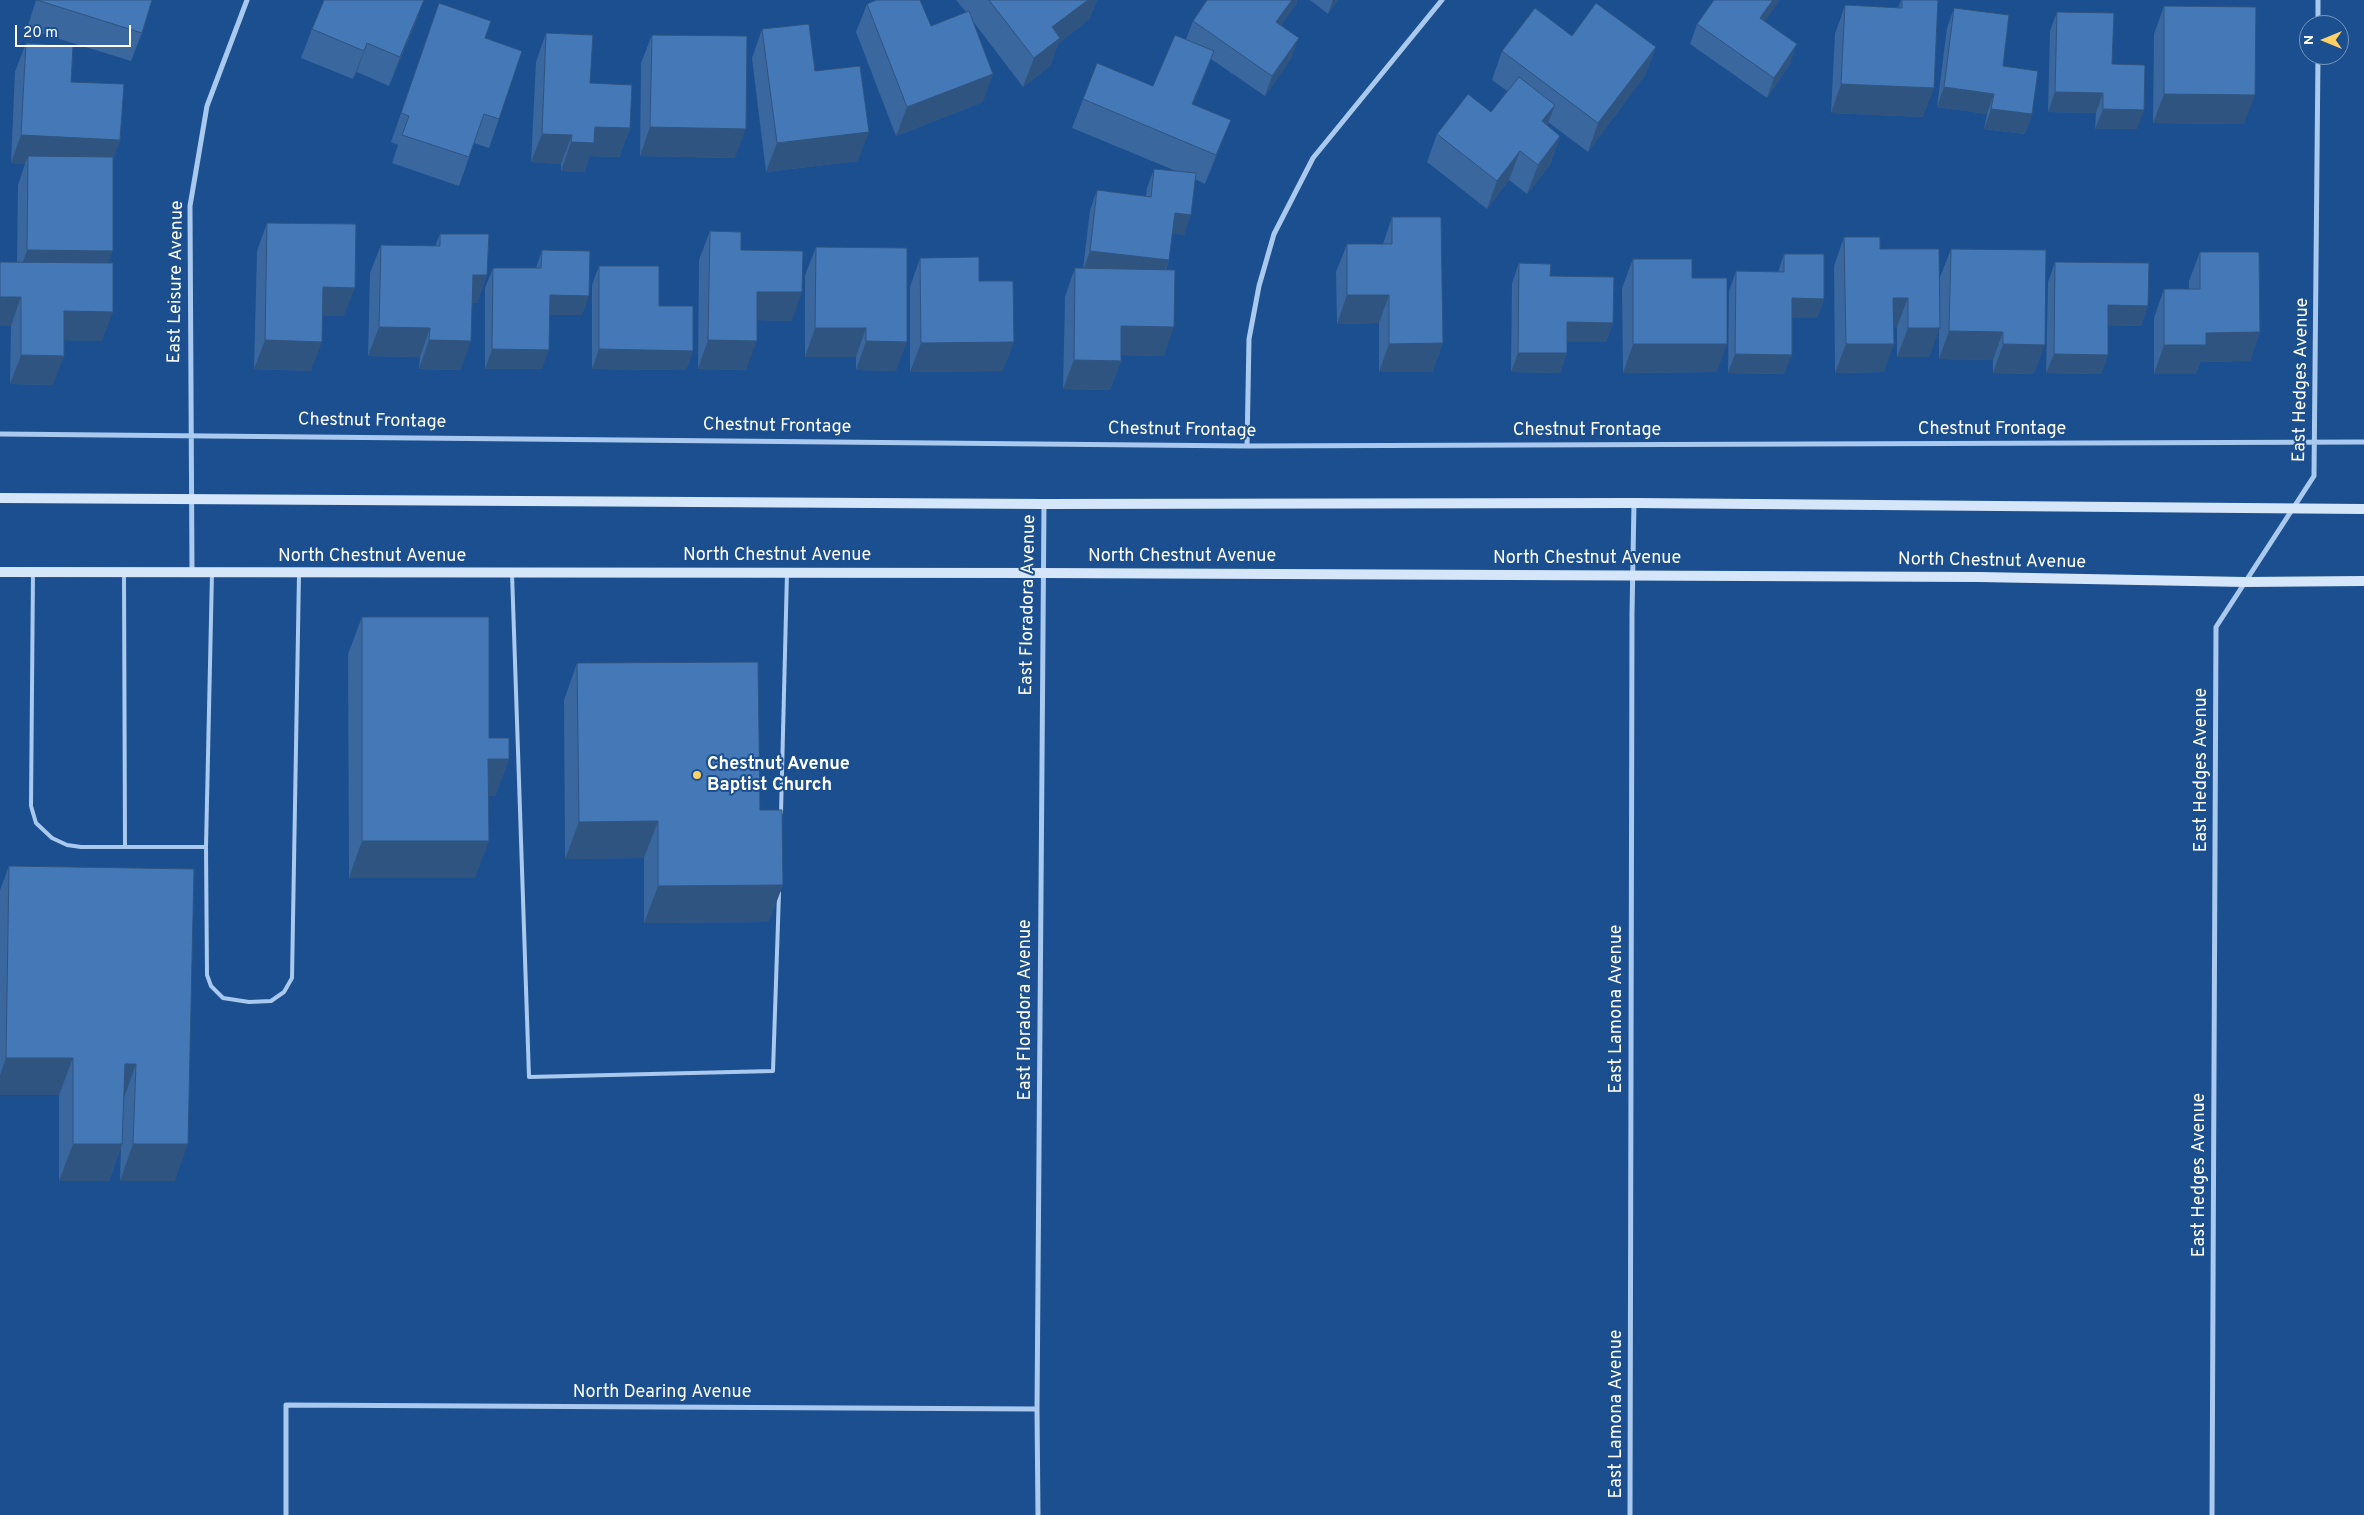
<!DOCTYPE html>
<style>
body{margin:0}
#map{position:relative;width:2364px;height:1515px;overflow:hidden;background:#1b4f8f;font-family:Overpass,sans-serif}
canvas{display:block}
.north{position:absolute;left:2299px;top:15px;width:50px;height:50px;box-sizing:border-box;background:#1b4f8f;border:1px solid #7695bc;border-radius:50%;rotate:270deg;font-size:14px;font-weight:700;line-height:20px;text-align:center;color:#fff}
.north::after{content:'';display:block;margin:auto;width:18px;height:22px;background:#ffd166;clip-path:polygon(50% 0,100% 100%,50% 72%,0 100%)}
.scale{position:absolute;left:15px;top:25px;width:116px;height:22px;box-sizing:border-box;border:2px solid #fff;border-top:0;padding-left:6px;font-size:15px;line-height:18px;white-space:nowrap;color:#fff;-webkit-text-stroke:4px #1b4f8f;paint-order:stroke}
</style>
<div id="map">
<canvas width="2364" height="1515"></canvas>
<div class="north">N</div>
<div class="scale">20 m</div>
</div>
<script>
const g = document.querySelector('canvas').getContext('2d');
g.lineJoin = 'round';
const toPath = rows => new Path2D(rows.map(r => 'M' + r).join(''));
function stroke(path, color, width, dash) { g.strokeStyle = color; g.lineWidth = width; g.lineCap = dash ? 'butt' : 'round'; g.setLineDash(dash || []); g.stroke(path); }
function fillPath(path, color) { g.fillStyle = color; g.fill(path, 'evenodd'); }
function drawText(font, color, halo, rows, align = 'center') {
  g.font = font + ' Overpass,sans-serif'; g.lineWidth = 4; g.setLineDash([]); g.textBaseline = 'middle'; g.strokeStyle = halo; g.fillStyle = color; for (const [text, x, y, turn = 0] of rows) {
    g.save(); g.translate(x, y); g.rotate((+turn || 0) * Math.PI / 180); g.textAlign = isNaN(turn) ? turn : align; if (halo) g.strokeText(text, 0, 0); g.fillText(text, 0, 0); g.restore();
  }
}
const lane = toPath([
 [33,572,31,806,36,823,52,838,67,845,81,847,206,847],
 [124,573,125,847],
 [212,573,206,847,207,975,211,986,223,998,249,1002,271,1001,284,992,292,978,299,574],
 [512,573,529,1077,773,1071,779,893],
 [781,813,787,573]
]);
const street = toPath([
 [2318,25,2318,0],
 [0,434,1247,446,2364,442],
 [1247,446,1249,339,1259,286,1274,234,1313,158,1442,0],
 [192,572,190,206,207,106,247,0],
 [286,1515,286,1405,1037,1409],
 [1038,1515,1037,1409,1044,504],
 [1630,1515,1632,614,1634,503],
 [2212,1515,2216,627,2314,476,2318,55]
]);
const secondary = toPath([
 [0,498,1044,504,1634,503,2364,509],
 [0,572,1043,573,1979,577,2245,582,2364,581]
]);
const wall = toPath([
 [36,0,152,0,142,33,131,61,27,29],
 [956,0,1097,0,1089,19,1058,44,1050,66,1023,87,972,20,983,102,896,136,856,32,867,4,931,26,966,12],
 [1207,0,1297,0,1296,4,1281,25,1292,57,1265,96,1211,59,1193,104,1220,148,1205,184,1195,179,1184,235,1172,233,1169,260,1166,270,1164,356,1121,355,1121,361,1110,390,1063,389,1065,297,1075,268,1083,269,1090,210,1097,190,1146,196,1147,188,1154,169,1176,171,1072,128,1083,99,1153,86,1186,39,1193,21],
 [1310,0,1338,0,1328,14],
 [1780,0,1764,21,1790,64,1767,98,1690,44,1697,24],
 [1901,0,1938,0,1923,117,1831,113,1835,34,1845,5,1898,8],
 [439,3,499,119,489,148,474,143,459,186,392,163,398,145,391,142],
 [2164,6,2244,124,2153,123,2154,34],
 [1954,8,2003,66,2032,114,2025,134,1984,129,1987,114,1937,107,1947,28],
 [2057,12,2112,64,2137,129,2095,129,2096,113,2048,112,2050,31],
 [418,17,389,86,357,72,353,79,301,58,312,29],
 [762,29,815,71,858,161,766,172,752,58],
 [546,33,630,128,619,157,590,156,584,172,561,171,561,164,531,162,536,62],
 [652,35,735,158,640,156,641,63],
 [1572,36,1656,47,1645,75,1588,152,1548,122,1547,125,1560,136,1550,165,1527,194,1509,180,1487,209,1427,162,1437,134,1491,112,1507,91,1492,80,1502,51],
 [26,43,71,82,120,140,113,159,108,263,102,341,64,340,53,385,10,384,11,326,0,326,17,262,18,185,25,164,11,163,15,72],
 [1392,217,1443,343,1432,372,1379,372,1379,323,1337,324,1336,272,1347,244,1383,244],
 [267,223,344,316,323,316,311,371,254,369,257,251],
 [710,231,741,250,792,321,757,320,746,370,698,369,699,260],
 [440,234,487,275,477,303,472,303,461,370,419,369,420,357,368,356,370,273,381,245,435,246],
 [1844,237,1880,249,1940,315,1940,277,1951,249,2034,374,1993,373,1993,360,1939,359,1939,329,1929,357,1897,357,1897,327,1894,327,1884,372,1835,373,1834,266],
 [816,247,896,371,856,370,856,357,805,357,805,275],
 [542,250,582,315,550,315,542,369,485,369,485,288,493,268,536,268],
 [2200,252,2260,332,2250,361,2200,362,2196,374,2154,374,2154,318,2164,289,2189,289,2189,281],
 [1784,254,1824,299,1817,318,1792,318,1784,374,1728,373,1729,291,1736,271,1778,272],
 [920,258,979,281,1003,371,910,372,910,287],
 [1633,259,1692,278,1717,372,1623,373,1622,288],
 [2055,262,2148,306,2141,326,2108,325,2108,355,2101,374,2046,373,2048,282],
 [1519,263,1550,276,1613,323,1606,342,1567,342,1567,353,1560,373,1511,372,1512,283],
 [599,266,659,306,693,351,686,370,592,369,592,285],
 [362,617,489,738,509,759,495,796,488,796,475,878,349,878,348,654],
 [577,663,760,810,769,922,644,923,644,858,565,859,564,700],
 [9,866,194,869,175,1181,120,1181,121,1147,109,1181,59,1181,59,1095,0,1095,0,890]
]);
const shadedWall = toPath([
 [424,0,418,17,389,86,400,57],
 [1088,0,1097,0,1089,19,1058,44,1050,66,1023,87,1034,58,1052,27],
 [1292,0,1297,0,1296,4,1269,42,1276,22],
 [1333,0,1338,0,1328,14],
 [1773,0,1780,0,1753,38,1760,18],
 [1299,38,1292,57,1265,96,1272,76],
 [367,43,357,72,353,79,364,51],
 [1797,44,1790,64,1767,98,1774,78],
 [1656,47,1645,75,1588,152,1598,123],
 [1214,51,1203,80,1182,132,1192,104],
 [993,74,983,102,896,136,907,107],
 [1841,84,1934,88,1923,117,1831,113],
 [1944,87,1994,94,1987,114,1937,107],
 [2055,92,2103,93,2096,113,2048,112],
 [2164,94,2255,95,2244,124,2153,123],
 [1555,105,1544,133,1542,121],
 [1991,109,2032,114,2025,134,1984,129],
 [2103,109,2144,110,2137,129,2095,129],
 [1231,120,1220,148,1205,184,1216,155],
 [595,127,630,128,619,157,590,156,584,172,561,171,571,142],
 [650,127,746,129,735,158,640,156],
 [869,132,858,161,766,172,777,143],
 [542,134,572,135,561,164,531,162],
 [21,135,120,140,110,169,28,156,25,164,11,163],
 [1560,136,1550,165,1527,194,1538,165],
 [1520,151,1509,180,1487,209,1497,181],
 [1175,213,1191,215,1184,235,1167,233],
 [27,250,113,251,102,280,17,279],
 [1090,251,1169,260,1162,279,1083,270],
 [473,275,487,275,477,303,462,303],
 [323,287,355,288,344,316,313,316],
 [757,292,802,292,792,321,747,320],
 [550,295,589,296,582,315,543,315],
 [1347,295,1389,295,1379,323,1337,324],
 [0,297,21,297,11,326,0,326],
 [1792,298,1824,299,1817,318,1785,318],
 [1893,298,1908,298,1897,327,1883,327],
 [2108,305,2148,306,2141,326,2101,325],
 [64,311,113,312,102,341,53,340],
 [1567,322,1613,323,1606,342,1560,342],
 [1121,326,1174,327,1164,356,1111,355],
 [379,327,430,328,420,357,368,356],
 [815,328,866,328,856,357,805,357],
 [1908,328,1940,328,1929,357,1897,357],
 [1949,331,2003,332,1993,360,1939,359],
 [2260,332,2250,361,2200,362,2196,374,2154,374,2164,345,2206,333],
 [265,340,322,342,311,371,254,369],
 [429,340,471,341,461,370,419,369],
 [708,340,757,341,746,370,698,369],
 [866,341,907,342,896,371,856,370],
 [1014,342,1003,371,910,372,921,343],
 [1443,343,1432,372,1379,372,1389,344],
 [1633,344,1727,344,1717,372,1623,373],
 [1846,344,1894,344,1884,372,1835,373],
 [2003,344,2045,345,2034,374,1993,373],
 [492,349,549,350,542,369,485,369],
 [599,349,693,351,686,370,592,369],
 [1518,353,1567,353,1560,373,1511,372],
 [1735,354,1792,355,1784,374,1728,373],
 [2054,354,2108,355,2101,374,2046,373],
 [21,355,64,356,53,385,10,384],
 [1074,360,1121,361,1110,390,1063,389],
 [488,759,509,759,495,796,474,796],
 [658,821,644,858,565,859,579,822],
 [362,841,489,841,475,878,349,878],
 [783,885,769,922,644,923,658,886],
 [6,1058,73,1058,59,1095,0,1095,0,1075],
 [125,1064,136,1064,123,1101],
 [73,1144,122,1144,109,1181,59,1181],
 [133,1144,188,1144,175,1181,120,1181]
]);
const building = toPath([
 [37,0,152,0,142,33,37,0],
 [324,0,424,0,400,57,367,43,364,51,312,29,324,0],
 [876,0,920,0,931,26,969,11,993,74,907,107,867,4,876,0],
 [989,0,1088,0,1052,27,1060,38,1034,58,989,0],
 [1207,0,1292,0,1276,22,1299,38,1272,76,1193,21,1207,0],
 [1714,0,1773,0,1760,18,1797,44,1774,78,1697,24,1714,0],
 [1902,0,1938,0,1934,88,1841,84,1845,5,1902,8,1902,0],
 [439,3,491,21,485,38,522,51,499,119,484,114,469,157,402,135,409,116,401,113,439,3],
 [1596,3,1656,47,1598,123,1502,51,1535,8,1572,36,1596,3],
 [2164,6,2256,7,2255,95,2164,94,2164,6],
 [1954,8,2009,15,2003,66,2038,71,2032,114,1991,109,1994,94,1944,87,1954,8],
 [2057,12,2114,13,2112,64,2145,65,2144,110,2103,109,2103,93,2055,92,2057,12],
 [809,24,815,71,860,66,869,132,777,143,762,29,809,24],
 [546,33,593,35,590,83,632,85,630,128,595,127,594,143,571,142,572,135,542,134,546,33],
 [652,35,747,36,746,129,650,127,652,35],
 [1175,35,1214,51,1192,104,1231,120,1216,155,1083,99,1097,63,1153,86,1175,35],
 [26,43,73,46,71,82,124,84,120,140,21,135,26,43],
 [1519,77,1555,105,1542,121,1560,136,1538,165,1520,151,1497,181,1437,134,1468,94,1491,112,1519,77],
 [28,156,113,157,113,251,27,250,28,156],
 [1154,169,1196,173,1191,215,1175,213,1169,260,1090,251,1097,190,1151,197,1154,169],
 [1392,217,1441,217,1443,343,1389,344,1389,295,1347,295,1347,244,1392,244,1392,217],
 [267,223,356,224,355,288,323,287,322,342,265,340,267,223],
 [710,231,741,232,741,250,803,251,802,292,757,292,757,341,708,340,710,231],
 [440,234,489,234,487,275,473,275,471,341,429,340,430,328,379,327,381,245,440,246,440,234],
 [1844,237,1880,237,1880,249,1939,249,1940,328,1908,328,1908,298,1893,298,1894,344,1846,344,1844,237],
 [816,247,907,248,907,342,866,341,866,328,815,328,816,247],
 [1951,249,2046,250,2045,345,2003,344,2003,332,1949,331,1951,249],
 [542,250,590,251,589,296,550,295,549,350,492,349,493,268,541,268,542,250],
 [2200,252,2259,252,2260,332,2206,333,2206,345,2164,345,2164,289,2200,289,2200,252],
 [1784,254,1824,254,1824,299,1792,298,1792,355,1735,354,1736,271,1784,272,1784,254],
 [979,257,979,281,1013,281,1014,342,921,343,920,258,979,257],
 [1633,259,1692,259,1692,278,1727,278,1727,344,1633,344,1633,259],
 [0,262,113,263,113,312,64,311,64,356,21,355,21,297,0,297,0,262],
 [2055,262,2149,263,2148,306,2108,305,2108,355,2054,354,2055,262],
 [1519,263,1551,264,1550,276,1614,277,1613,323,1567,322,1567,353,1518,353,1519,263],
 [599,266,659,266,659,306,693,306,693,351,599,349,599,266],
 [1075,268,1175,270,1174,327,1121,326,1121,361,1074,360,1075,268],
 [362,617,489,617,489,738,509,738,509,759,488,759,489,841,362,841,362,617],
 [758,662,760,810,782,810,783,885,658,886,658,821,579,822,577,663,758,662],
 [9,866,194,869,188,1144,133,1144,136,1064,125,1064,122,1144,73,1144,73,1058,6,1058,9,866]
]);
const markers = [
 [697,775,5,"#ffd166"]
];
const streetNames = [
 ["East Leisure Avenue",177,282,-89],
 ["East Hedges Avenue",2302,380,-89],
 ["Chestnut Frontage",372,422,1],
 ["Chestnut Frontage",777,427,1],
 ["Chestnut Frontage",1992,430],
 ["Chestnut Frontage",1182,431,1],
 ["Chestnut Frontage",1587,431],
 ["North Chestnut Avenue",777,556],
 ["North Chestnut Avenue",372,557],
 ["North Chestnut Avenue",1182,557],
 ["North Chestnut Avenue",1587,559],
 ["North Chestnut Avenue",1992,562,1],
 ["East Floradora Avenue",1029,605,-89],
 ["East Hedges Avenue",2202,770,-90],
 ["East Lamona Avenue",1617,1009,-90],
 ["East Floradora Avenue",1026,1010,-90],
 ["East Hedges Avenue",2200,1175,-90],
 ["North Dearing Avenue",662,1393],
 ["East Lamona Avenue",1617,1414,-90]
];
const poiNames = [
 ["Chestnut Avenue",707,765],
 ["Baptist Church",707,786]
];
stroke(lane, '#a9c9ee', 4);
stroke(street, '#a9c9ee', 5);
stroke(secondary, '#d6e6fa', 10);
fillPath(wall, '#3a679d');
fillPath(shadedWall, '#305480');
fillPath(building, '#4478b7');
stroke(building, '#305480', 1);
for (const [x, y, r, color] of markers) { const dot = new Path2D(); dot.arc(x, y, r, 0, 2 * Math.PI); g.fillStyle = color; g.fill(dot); stroke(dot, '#1b4f8f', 2); }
drawText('18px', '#fff', '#1b4f8f', streetNames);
drawText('bold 18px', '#fff', '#1b4f8f', poiNames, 'left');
</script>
